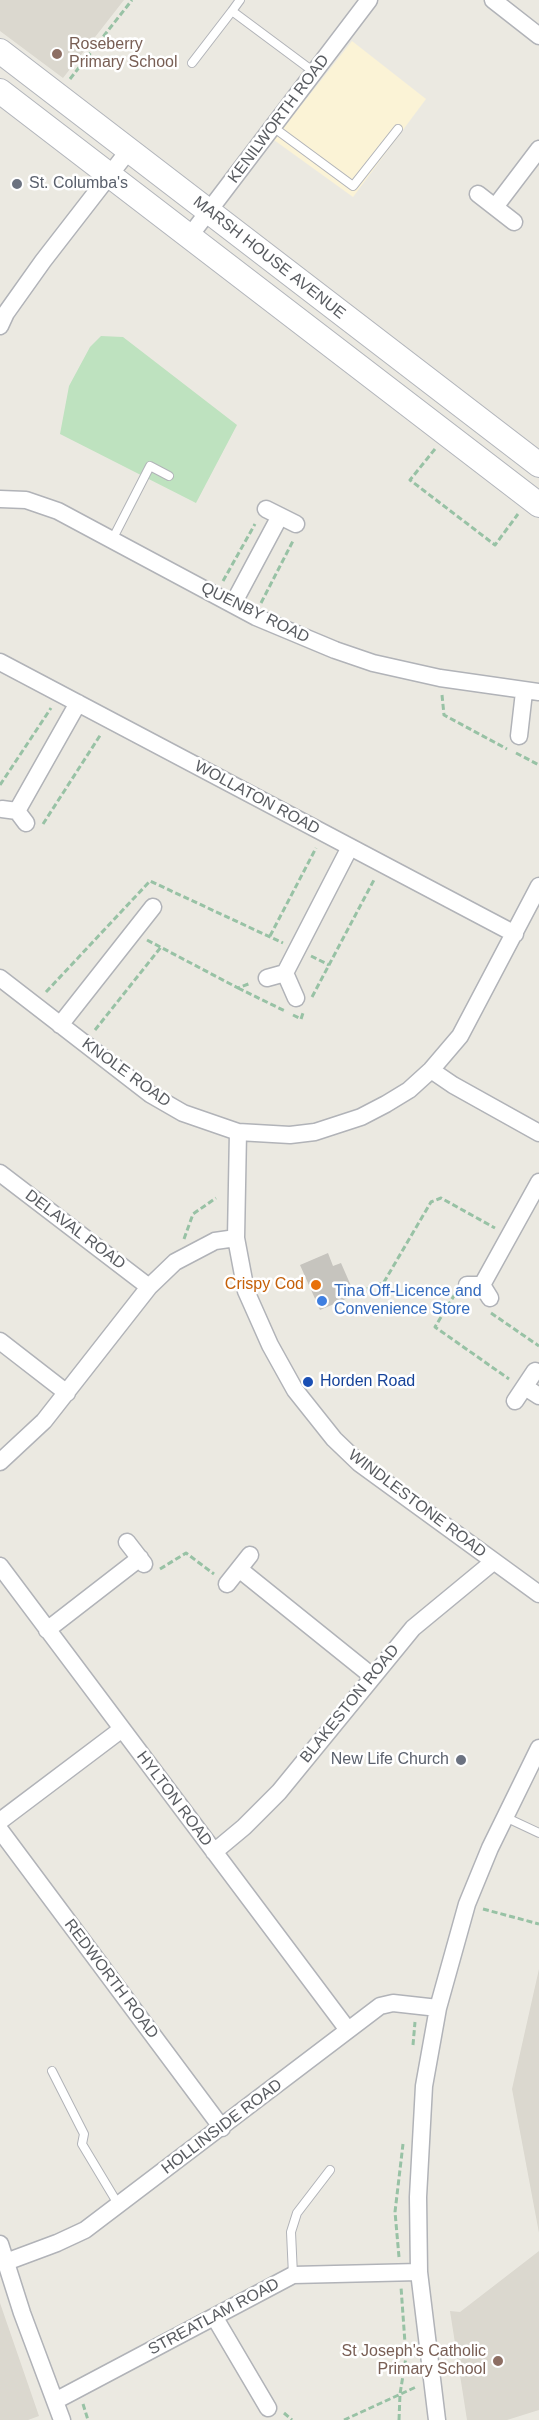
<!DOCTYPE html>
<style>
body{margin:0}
canvas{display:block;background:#ebe9e1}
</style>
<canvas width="539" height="2420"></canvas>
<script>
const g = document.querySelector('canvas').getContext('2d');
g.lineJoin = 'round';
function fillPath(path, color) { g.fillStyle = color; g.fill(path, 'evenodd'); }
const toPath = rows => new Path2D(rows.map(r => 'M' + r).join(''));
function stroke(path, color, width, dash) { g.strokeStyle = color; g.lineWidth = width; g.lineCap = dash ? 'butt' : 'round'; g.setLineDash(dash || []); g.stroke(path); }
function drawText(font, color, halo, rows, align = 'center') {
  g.font = font + ' Helvetica,sans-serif'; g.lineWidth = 5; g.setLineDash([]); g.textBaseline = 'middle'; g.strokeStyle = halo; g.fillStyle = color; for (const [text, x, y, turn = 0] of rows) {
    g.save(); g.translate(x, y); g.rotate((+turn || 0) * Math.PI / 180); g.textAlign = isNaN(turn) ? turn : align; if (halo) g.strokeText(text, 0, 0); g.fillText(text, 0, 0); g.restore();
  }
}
const commercial = toPath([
 [352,41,426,99,353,197,274,140]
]);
const education = toPath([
 [0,0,124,0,63,78,0,31],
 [539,1969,539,2233,512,2089],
 [539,2251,539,2410,507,2420,467,2420,450,2311,460,2312],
 [0,2303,39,2416,28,2420,0,2420]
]);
const green = toPath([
 [101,336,123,337,237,425,196,503,60,434,69,386,90,347]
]);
const building = toPath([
 [328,1253,333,1266,341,1263,355,1295,320,1310,300,1265]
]);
const path = toPath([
 [70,79,132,0],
 [435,449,410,480,495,545,518,514],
 [223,581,255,524],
 [261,603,294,539],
 [442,695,444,715,507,749],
 [516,753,539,765],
 [0,785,51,708],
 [43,824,101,734],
 [270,936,316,848],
 [147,940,238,988,251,983],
 [311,956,329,965],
 [238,988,285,1011],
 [46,992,150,881,283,943],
 [312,997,375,878],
 [293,1015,301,1019,303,1013],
 [95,1030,161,947],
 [184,1239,193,1214,216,1198],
 [367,1289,384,1282,431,1202,441,1198,495,1228],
 [455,1294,435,1327,509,1379],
 [491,1313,539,1346],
 [160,1569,186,1553,214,1574],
 [483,1909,539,1924],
 [413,2045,415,2022],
 [399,2257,395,2212,403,2144],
 [83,2404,88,2420],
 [284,2413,292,2420],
 [344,2420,416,2387],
 [399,2420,400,2394,406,2357,401,2287]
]);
const lane = toPath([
 [232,11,240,0],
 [192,63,232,11,314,72],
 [273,127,353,186,398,129],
 [112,540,150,466,169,476],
 [505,1817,539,1833],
 [52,2071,84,2134,82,2144,118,2204],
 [293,2275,291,2232,297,2213,330,2170]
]);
const street = toPath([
 [493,0,539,36],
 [478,194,514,222],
 [495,207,539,149],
 [189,237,369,0],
 [0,326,6,313,43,261,129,150],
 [0,499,26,500,58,511,256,617,335,650,373,663,440,678,539,692],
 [266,509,296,524],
 [233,604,280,516],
 [0,662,515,934],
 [519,736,524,692],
 [2,809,17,811,26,823],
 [17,811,78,703],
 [285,973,296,998],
 [0,978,150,1094,183,1113,238,1132,290,1135,315,1132,361,1117,386,1104,409,1090,431,1070,460,1036,539,886],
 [267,978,285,973,350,847],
 [60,1025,153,907],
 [431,1070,453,1085,539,1133],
 [238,1132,236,1238,246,1291,270,1345,295,1390,334,1439,359,1463,539,1594],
 [0,1173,149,1287],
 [467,1285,482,1285,490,1298],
 [482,1285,539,1182],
 [0,1341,67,1393],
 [525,1387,539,1396],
 [515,1401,535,1371],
 [0,1462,44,1421,149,1287,175,1262,215,1241,236,1238],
 [127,1542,144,1564],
 [0,1566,348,2030],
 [239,1569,372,1676],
 [227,1584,250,1555],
 [47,1630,140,1558],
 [0,1821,122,1729],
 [0,1830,222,2128],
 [214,1852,244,1827,279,1792,413,1628,493,1562],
 [0,2244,22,2313,62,2420],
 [6,2262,57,2243,85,2230,380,2006,393,2003,438,2008],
 [215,2318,268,2408],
 [55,2401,293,2275,419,2272],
 [437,2420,419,2272,418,2197,424,2086,438,2008,467,1904,490,1848,539,1748]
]);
const secondary = toPath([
 [0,51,539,465],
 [0,91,539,505]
]);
const markers = [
 [57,54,6,"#8d6e63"],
 [17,184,6,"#6b7280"],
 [316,1285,6,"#e8710a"],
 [322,1301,6,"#3f7fe0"],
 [308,1382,6,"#1a4fb4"],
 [461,1760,6,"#6b7280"],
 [498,2361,6,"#8d6e63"]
];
const educationNames = [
 ["Roseberry",69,45],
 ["Primary School",69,63],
 ["St Joseph's Catholic",486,2352,"right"],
 ["Primary School",486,2370,"right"]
];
const streetNames = [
 ["KENILWORTH ROAD",279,119,-53],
 ["MARSH HOUSE AVENUE",269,258,38],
 ["QUENBY ROAD",255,613,26],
 ["WOLLATON ROAD",257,798,28],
 ["KNOLE ROAD",126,1073,36],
 ["DELAVAL ROAD",75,1230,37],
 ["WINDLESTONE ROAD",417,1504,37],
 ["BLAKESTON ROAD",350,1704,-51],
 ["HYLTON ROAD",174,1799,53],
 ["REDWORTH ROAD",111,1979,53],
 ["HOLLINSIDE ROAD",222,2127,-37],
 ["STREATLAM ROAD",214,2317,-28]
];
const worshipNames = [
 ["St. Columba's",29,184],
 ["New Life Church",449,1760,"right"]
];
const foodNames = [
 ["Crispy Cod",304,1285]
];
const shopNames = [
 ["Tina Off-Licence and",334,1292],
 ["Convenience Store",334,1310]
];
const transitNames = [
 ["Horden Road",320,1382]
];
fillPath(commercial, '#fbf3d6');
fillPath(education, '#dbd8cf');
fillPath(green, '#bee2bf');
fillPath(building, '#c6c4be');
stroke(lane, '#b1b3b8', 10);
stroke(street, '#b1b3b8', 19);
stroke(secondary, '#b2b5bb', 26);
stroke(path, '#98c2a5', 3, [6, 3]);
stroke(lane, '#fff', 8);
stroke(street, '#fff', 16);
stroke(secondary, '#fff', 24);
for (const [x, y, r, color] of markers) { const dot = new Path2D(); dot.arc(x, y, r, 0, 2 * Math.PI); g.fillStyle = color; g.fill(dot); stroke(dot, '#fff', 2); }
drawText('16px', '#785e54', '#fff', educationNames, 'left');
drawText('16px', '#595c61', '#fff', streetNames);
drawText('16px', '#5b616d', '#fff', worshipNames, 'left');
drawText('16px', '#c56008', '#fff', foodNames, 'right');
drawText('16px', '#366cbe', '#fff', shopNames, 'left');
drawText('16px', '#164399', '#fff', transitNames, 'left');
</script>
